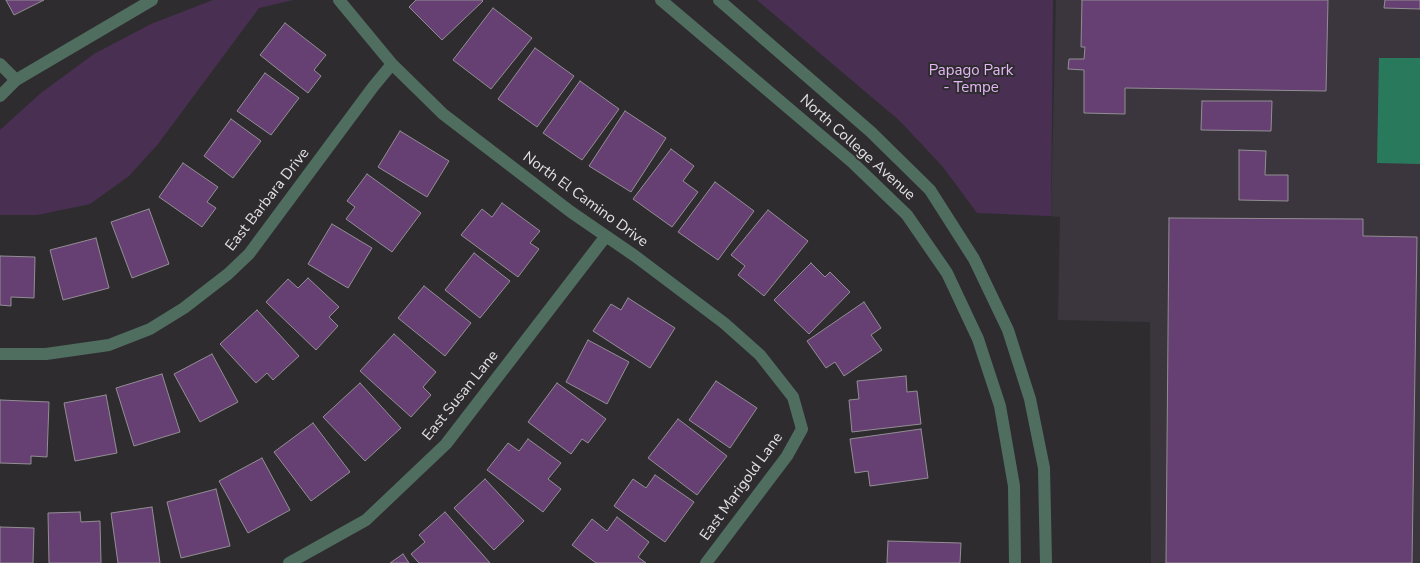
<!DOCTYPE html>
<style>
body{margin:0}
canvas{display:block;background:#2f2c30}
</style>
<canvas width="1420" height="563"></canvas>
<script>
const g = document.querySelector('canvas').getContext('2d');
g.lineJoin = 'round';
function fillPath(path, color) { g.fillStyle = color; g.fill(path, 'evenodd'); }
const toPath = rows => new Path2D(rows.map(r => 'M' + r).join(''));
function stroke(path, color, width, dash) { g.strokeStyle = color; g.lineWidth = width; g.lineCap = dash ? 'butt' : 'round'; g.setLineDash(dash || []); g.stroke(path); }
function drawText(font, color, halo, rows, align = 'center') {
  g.font = font + ' "Nunito Sans",sans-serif'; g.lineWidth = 4; g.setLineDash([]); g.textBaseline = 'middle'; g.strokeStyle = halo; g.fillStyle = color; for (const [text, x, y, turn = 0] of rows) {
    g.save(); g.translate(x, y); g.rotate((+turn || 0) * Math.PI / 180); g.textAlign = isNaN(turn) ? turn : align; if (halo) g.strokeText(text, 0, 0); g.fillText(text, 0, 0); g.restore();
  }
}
const built = toPath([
 [1056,0,1420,0,1420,563,1151,563,1150,322,1058,320,1060,217,1051,216]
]);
const green = toPath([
 [213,0,293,0,259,8,158,144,129,176,90,204,37,215,0,215,0,130,41,93,94,54,151,24],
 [757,0,1053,0,1051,216,977,213,943,167,900,121]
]);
const water = toPath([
 [1379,58,1420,58,1420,164,1377,163]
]);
const building = toPath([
 [6,0,44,0,14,15,6,0],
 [416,0,482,0,483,1,442,40,409,7,416,0],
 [1082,0,1328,0,1326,91,1125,88,1125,114,1084,113,1084,70,1068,69,1069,59,1084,59,1085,47,1081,47,1082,0],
 [1385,0,1420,0,1420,9,1384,8,1385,0],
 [493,8,532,38,491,89,453,60,493,8],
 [285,23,326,55,314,70,321,76,308,93,260,55,285,23],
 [535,48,574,76,537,127,498,99,535,48],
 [265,73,299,98,271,135,237,111,265,73],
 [580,81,619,109,582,160,543,133,580,81],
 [1202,101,1272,101,1271,131,1201,130,1202,101],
 [625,111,666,138,631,192,589,166,625,111],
 [231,119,261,141,233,178,204,156,231,119],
 [400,131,449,161,427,197,378,167,400,131],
 [671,149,694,166,683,181,698,192,672,227,633,199,671,149],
 [1239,150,1266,151,1265,175,1288,175,1288,201,1239,200,1239,150],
 [183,163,218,187,207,202,216,208,202,227,159,197,183,163],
 [367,174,421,213,392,252,346,219,355,207,347,201,367,174],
 [715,182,754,211,718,260,678,232,715,182],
 [502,203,540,231,530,243,539,249,518,277,461,235,482,209,492,217,502,203],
 [149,209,169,264,132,278,111,222,149,209],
 [768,210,808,241,764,296,738,275,745,266,731,255,768,210],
 [1169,218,1363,219,1363,236,1417,237,1412,563,1166,563,1169,218],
 [332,224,372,248,348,288,308,264,332,224],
 [96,238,109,288,63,300,50,250,96,238],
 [474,253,510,281,480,318,445,290,474,253],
 [0,256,35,257,34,298,11,297,11,306,0,305,0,256],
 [811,263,825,277,830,272,850,292,809,334,774,300,811,263],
 [308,278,339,307,329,317,338,326,316,350,266,302,288,279,298,288,308,278],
 [424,286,471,323,445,356,398,318,424,286],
 [628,298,675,328,650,368,593,331,611,304,621,310,628,298],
 [864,302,881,328,871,335,882,350,844,376,835,362,826,368,807,341,864,302],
 [257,310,299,356,273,380,267,373,256,383,220,344,257,310],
 [394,334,436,372,423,387,431,395,411,417,360,371,394,334],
 [588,340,629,362,607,404,566,382,588,340],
 [212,354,238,402,200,422,174,374,212,354],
 [162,374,180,432,134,446,116,388,162,374],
 [906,376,907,392,917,391,921,424,852,432,849,400,859,399,857,381,906,376],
 [716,381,757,408,730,448,689,420,716,381],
 [360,383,401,428,365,461,323,417,360,383],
 [557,383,606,419,588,443,582,439,571,454,528,422,557,383],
 [106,395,117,453,75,461,64,403,106,395],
 [0,400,49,402,47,457,31,456,31,464,0,463,0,400],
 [678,419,727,456,697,495,648,458,678,419],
 [313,423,350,472,311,501,274,452,313,423],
 [921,429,928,478,870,486,868,471,855,473,850,439,921,429],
 [528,439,561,463,548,479,561,489,543,512,487,470,508,443,519,451,528,439],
 [262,458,290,510,248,533,219,481,262,458],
 [655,475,694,502,665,542,614,506,633,479,646,488,655,475],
 [485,479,524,521,494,550,454,508,485,479],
 [216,489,230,546,181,558,167,502,216,489],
 [152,507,160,563,118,563,111,513,152,507],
 [80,512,81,522,100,521,101,563,49,563,48,513,80,512],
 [445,512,490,563,419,563,411,554,425,542,419,535,445,512],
 [617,517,649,542,638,557,646,563,596,563,572,545,592,519,607,531,617,517],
 [0,527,34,528,33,563,0,563,0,527],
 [888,541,961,543,960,563,887,563,888,541],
 [403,554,409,563,390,563,403,554]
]);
const minor = toPath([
 [339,0,392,64,443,114,571,212,635,256,724,323,760,355,793,397,802,429,787,456,706,563],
 [0,64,16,80],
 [0,96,16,80,152,0],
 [0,354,46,354,109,345,150,329,184,308,228,274,249,254,373,87,392,64],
 [289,563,366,520,446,444,606,236]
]);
const tertiary = toPath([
 [661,0,852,162,907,215,947,273,978,339,1000,406,1014,486,1015,563],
 [719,0,871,132,930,190,974,259,1008,330,1030,399,1044,468,1046,563]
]);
const parkNames = [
 ["Papago Park",971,71],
 ["- Tempe",971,88]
];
const streetNames = [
 ["North College Avenue",857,148,42],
 ["East Barbara Drive",268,200,-52],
 ["North El Camino Drive",585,200,36],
 ["East Susan Lane",461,396,-51],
 ["East Marigold Lane",742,487,-54]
];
fillPath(built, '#3b363e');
fillPath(green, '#493052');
fillPath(water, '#297a5c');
fillPath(building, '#664072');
stroke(building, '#928e93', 1);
stroke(minor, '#506e60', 12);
stroke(tertiary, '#506e60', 12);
drawText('15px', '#e5b7f6', '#2f2c30', parkNames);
drawText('15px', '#e3e1e3', '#2f2c30', streetNames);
</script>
